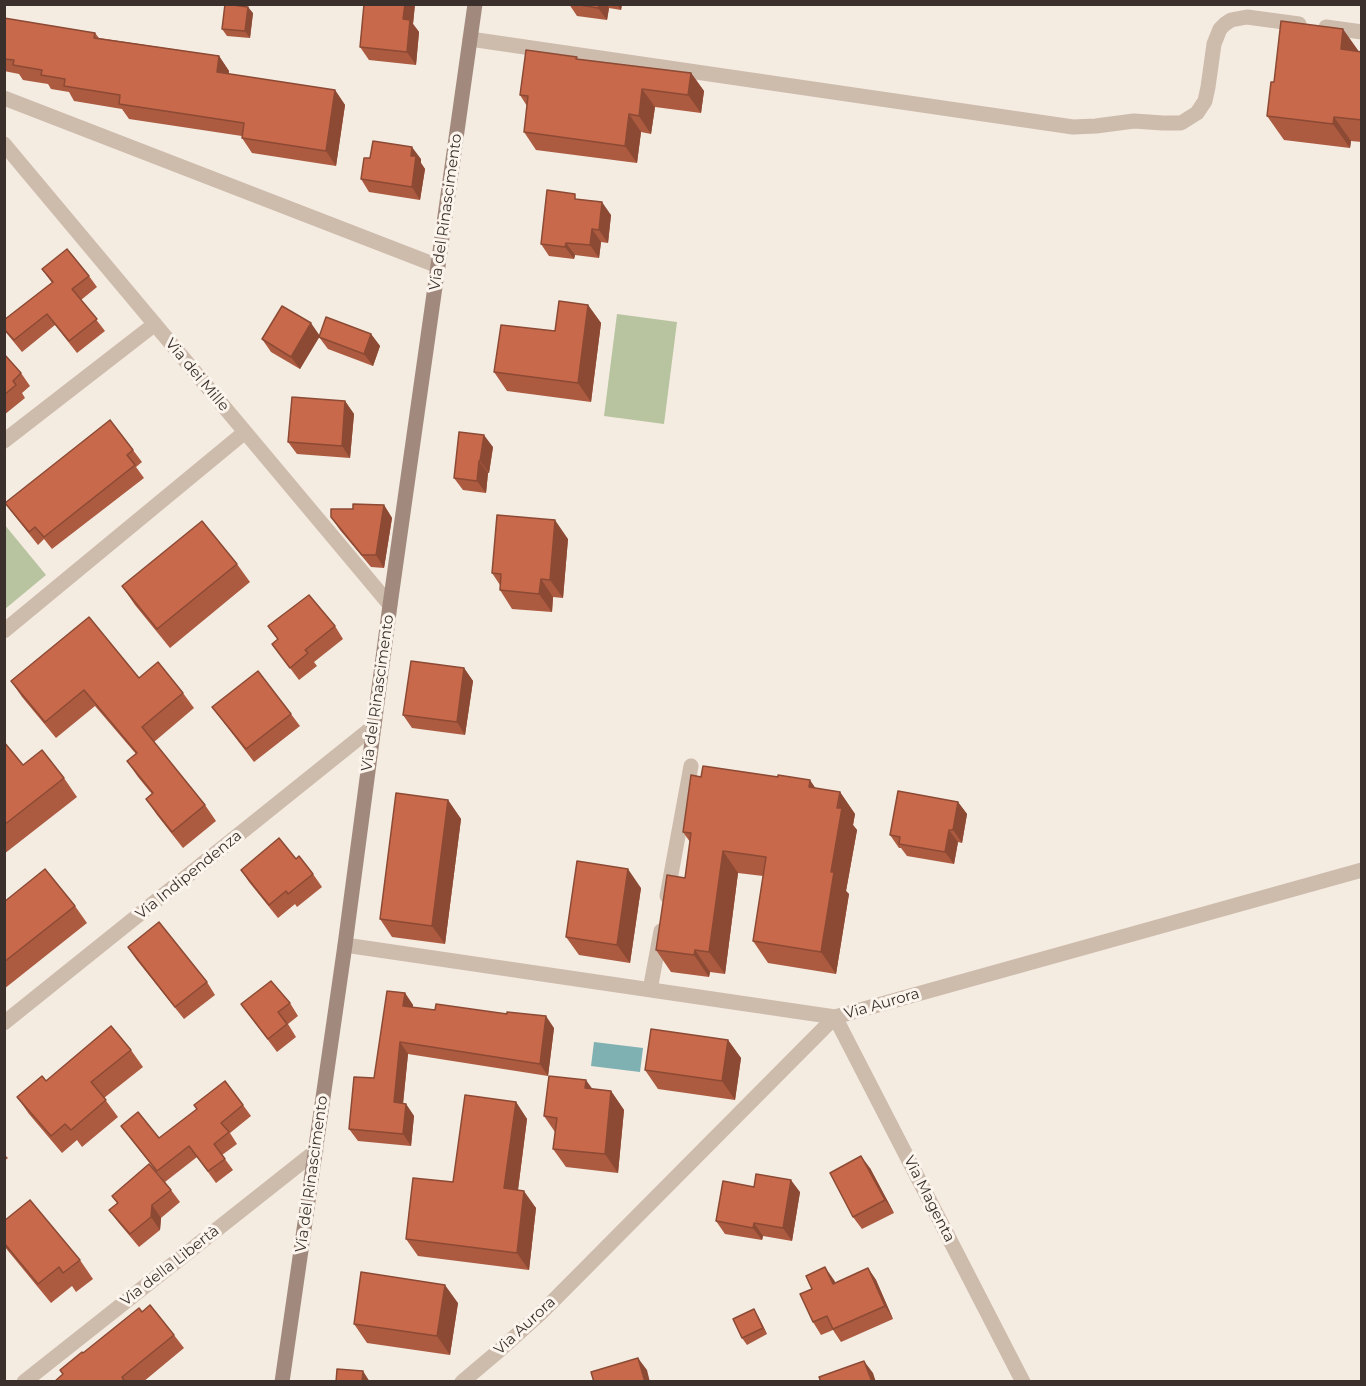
<!DOCTYPE html>
<meta charset="utf-8">
<style>
body{margin:0}
#map{position:relative;width:1366px;height:1386px;overflow:hidden;background:#f4ebe1;font-family:Montserrat,sans-serif}
canvas{display:block}
.frame{position:absolute;inset:0;border:6px solid #3b302b;pointer-events:none}
</style>
<div id="map">
<canvas width="1366" height="1386"></canvas>
<div class="frame"></div>
</div>
<script>
const g = document.querySelector('canvas').getContext('2d');
g.lineJoin = 'round';
function fillPath(path, color) { g.fillStyle = color; g.fill(path, 'evenodd'); }
const toPath = rows => new Path2D(rows.map(r => 'M' + r).join(''));
function stroke(path, color, width, dash) { g.strokeStyle = color; g.lineWidth = width; g.lineCap = dash ? 'butt' : 'round'; g.setLineDash(dash || []); g.stroke(path); }
function drawText(font, color, halo, rows, align = 'center') {
  g.font = font + ' Montserrat,sans-serif'; g.lineWidth = 6; g.setLineDash([]); g.textBaseline = 'middle'; g.strokeStyle = halo; g.fillStyle = color; for (const [text, x, y, turn = 0] of rows) {
    g.save(); g.translate(x, y); g.rotate((+turn || 0) * Math.PI / 180); g.textAlign = isNaN(turn) ? turn : align; if (halo) g.strokeText(text, 0, 0); g.fillText(text, 0, 0); g.restore();
  }
}
const green = toPath([
 [617,314,677,322,664,424,604,416],
 [4,524,46,575,5,609,4,609]
]);
const water = toPath([
 [594,1042,643,1048,640,1072,591,1066]
]);
const street = toPath([
 [1326,27,1362,32],
 [470,39,1073,127,1096,126,1134,121,1163,123,1181,123,1197,113,1205,101,1208,87,1214,44,1220,29,1225,24,1231,20,1247,17,1299,24],
 [4,98,438,266],
 [4,144,390,605],
 [4,441,155,324],
 [4,631,245,432],
 [667,896,691,766],
 [345,945,835,1017],
 [650,990,661,931],
 [835,1017,1023,1382],
 [4,1023,374,726],
 [24,1382,316,1151],
 [462,1382,501,1349,541,1313,835,1017,1362,870]
]);
const secondary = toPath([
 [282,1382,345,945,390,605,475,4]
]);
const wall = toPath([
 [364,4,415,4,413,24,419,32,416,65,369,60,360,47],
 [569,4,622,4,621,10,609,8,607,20,577,16],
 [253,13,250,38,227,36,222,29],
 [4,18,95,33,99,38,219,56,229,71,229,74,335,90,345,105,336,166,252,153,242,138,242,136,129,119,122,109,74,101,69,92,51,89,48,84,23,80,19,74,4,71],
 [1359,51,1362,52,1362,142,1351,141,1350,148,1284,140,1267,116,1274,82],
 [578,59,691,73,704,91,701,113,655,107,651,134,641,132,637,163,536,150,524,132,527,106,520,95],
 [370,158,421,159,421,163,425,169,420,200,369,192,361,179],
 [579,200,611,215,608,243,601,242,599,258,575,255,574,259,549,256,541,244],
 [42,269,89,276,97,287,81,300,105,331,77,353,55,325,22,352,4,330,4,320,52,283],
 [588,305,601,323,591,402,507,391,494,372,555,331],
 [371,334,380,346,373,366,328,349,319,337,300,369,271,352,262,339,319,335],
 [4,354,21,373,30,386,22,393,25,398,4,415],
 [345,401,354,414,350,458,297,454,288,442],
 [493,447,489,473,488,473,486,493,463,490,454,478],
 [133,450,142,462,136,467,144,478,52,549,44,539,38,545,14,515,5,503],
 [384,505,392,518,384,568,371,567,340,530,331,517,353,509],
 [568,539,563,598,553,597,552,612,512,609,500,590,500,585,492,573],
 [237,564,250,582,170,648,135,605,122,586],
 [268,626,335,626,343,639,314,662,317,666,299,680,272,644,278,640],
 [464,668,473,681,465,735,412,728,403,715],
 [139,678,183,693,194,708,154,742,205,805,216,821,183,848,157,815,146,799,152,794,138,777,127,761,136,754,95,706,56,738,22,697,11,681],
 [212,707,291,714,300,726,254,762],
 [4,742,23,765,64,778,77,797,4,854],
 [701,777,816,788,840,792,855,814,853,825,857,830,846,891,849,894,836,974,768,963,753,941,763,876,738,873,725,974,710,972,709,977,671,972,656,950,685,878,690,842,683,832],
 [448,800,461,819,445,944,392,937,380,919],
 [958,802,967,814,962,843,958,842,954,864,907,856,901,848,899,848,890,835],
 [296,859,313,874,322,887,297,907,295,904,278,918,249,882,241,870],
 [641,888,630,963,579,955,566,937],
 [4,902,75,906,87,923,4,989],
 [128,947,207,982,215,995,184,1019,136,959],
 [405,993,413,1005,413,1007,554,1028,548,1076,408,1054,403,1103,406,1104,414,1116,411,1146,358,1141,349,1129,374,1078],
 [290,1003,298,1016,288,1024,296,1037,277,1052,241,1004],
 [728,1040,741,1058,735,1100,658,1089,645,1070],
 [131,1050,143,1067,104,1098,118,1117,82,1147,77,1140,62,1153,29,1114,17,1097,46,1081],
 [592,1089,611,1091,624,1110,618,1173,566,1167,553,1149,555,1132,544,1116],
 [516,1102,527,1119,518,1190,536,1208,529,1270,418,1256,406,1239,453,1182],
 [243,1105,251,1116,230,1133,237,1144,222,1155,233,1170,216,1183,197,1157,165,1182,180,1202,161,1218,160,1230,139,1247,118,1222,109,1210,117,1203,112,1196,162,1179,121,1126,159,1138],
 [4,1154,8,1158,4,1161],
 [870,1168,894,1213,862,1229,853,1217],
 [754,1187,800,1192,792,1241,763,1236,762,1240,725,1234,716,1221],
 [4,1221,80,1260,93,1279,76,1292,72,1286,51,1303,4,1246],
 [868,1268,876,1280,893,1319,841,1342,833,1330,821,1335,813,1322,834,1280,835,1283],
 [458,1303,450,1355,367,1343,354,1324],
 [754,1309,758,1316,767,1334,747,1345,742,1338],
 [142,1312,174,1335,184,1348,143,1382,54,1382,63,1374,83,1353]
]);
const shadedWall = toPath([
 [405,4,415,4,413,24,419,32,416,65,407,52,403,19],
 [599,4,606,4,609,8,607,20,598,8],
 [617,4,622,4,621,10],
 [248,7,253,13,250,38,245,31],
 [1343,29,1360,53,1341,49],
 [219,56,229,71,227,86,217,72],
 [691,73,704,91,701,113,688,95],
 [642,89,655,107,651,134,639,116],
 [335,90,345,105,336,166,326,151],
 [629,114,641,132,637,163,625,146],
 [1334,117,1351,141,1350,148,1333,124],
 [412,147,421,159,421,163,425,169,420,200,412,187,411,156],
 [602,202,611,215,608,243,599,230],
 [592,229,601,242,599,258,590,245],
 [566,243,575,255,574,259,565,247],
 [588,305,601,323,591,402,578,383],
 [311,323,320,336,300,369,291,357],
 [371,334,380,346,373,366,364,354],
 [345,401,354,414,350,458,342,446],
 [484,435,493,447,489,473,480,461],
 [479,461,488,473,486,493,477,481],
 [384,505,392,518,384,568,376,555],
 [555,520,568,539,563,598,550,580],
 [541,579,553,597,552,612,539,594],
 [464,668,473,681,465,735,457,722],
 [810,780,825,802,809,787],
 [840,792,855,814,853,825,857,830,846,891,849,894,836,974,821,952],
 [448,800,461,819,445,944,432,926],
 [958,802,967,814,962,843,953,830],
 [949,830,958,842,954,864,945,852],
 [723,851,738,873,725,974,709,952],
 [628,869,641,888,630,963,617,945],
 [695,950,710,972,709,977,694,955],
 [405,993,413,1005,412,1018,403,1006],
 [546,1016,554,1028,548,1076,540,1064],
 [728,1040,741,1058,735,1100,722,1081],
 [400,1042,408,1054,402,1114,394,1102],
 [586,1080,599,1098,585,1088],
 [611,1091,624,1110,618,1173,605,1154],
 [516,1102,527,1119,516,1205,504,1188],
 [406,1104,414,1116,411,1146,403,1134],
 [861,1156,870,1168,894,1213,885,1200],
 [791,1180,800,1192,792,1241,783,1228],
 [524,1191,536,1208,529,1270,517,1253],
 [152,1205,161,1218,160,1230,151,1217],
 [754,1223,763,1236,762,1240,753,1228],
 [825,1267,834,1280,842,1296,833,1284],
 [868,1268,876,1280,893,1319,885,1306],
 [445,1285,458,1303,450,1355,437,1336],
 [754,1309,758,1316,767,1334,763,1328],
 [638,1358,647,1370,650,1382,645,1382],
 [864,1361,873,1373,876,1382,872,1382],
 [363,1371,370,1382,362,1382]
]);
const building = toPath([
 [225,4,248,7,245,31,222,29,225,4],
 [364,4,405,4,403,19,410,20,407,52,360,47,364,4],
 [574,4,599,4,598,8,574,4],
 [4,18,95,33,94,38,219,56,217,72,335,90,326,151,242,138,244,123,119,104,120,95,64,86,65,79,41,75,42,70,13,65,14,60,4,59,4,18],
 [1281,21,1343,29,1341,49,1362,52,1362,120,1334,117,1333,124,1267,116,1271,82,1274,82,1281,21],
 [526,50,577,57,576,59,691,73,688,95,642,89,639,116,629,114,625,146,524,132,528,96,520,95,526,50],
 [373,141,412,147,411,156,416,156,412,187,361,179,364,158,370,158,373,141],
 [547,190,575,194,575,199,602,202,599,230,592,229,590,245,566,243,565,247,541,244,547,190],
 [67,249,89,276,72,289,97,319,69,341,47,314,14,340,4,329,4,320,53,282,42,269,67,249],
 [559,301,588,305,578,383,494,372,501,325,555,331,559,301],
 [282,306,311,323,291,357,262,339,282,306],
 [326,317,371,334,364,354,319,337,326,317],
 [4,354,21,373,13,381,16,385,4,395,4,354],
 [292,397,345,401,342,446,288,442,292,397],
 [110,420,133,450,127,455,135,465,44,537,35,527,29,532,5,503,110,420],
 [459,432,484,435,480,461,479,461,477,481,454,478,459,432],
 [353,504,384,505,376,555,362,555,331,517,331,509,353,509,353,504],
 [497,515,555,520,550,580,541,579,539,594,500,590,501,574,492,573,497,515],
 [202,521,237,564,157,629,122,586,202,521],
 [309,595,335,626,305,650,308,653,290,668,272,644,278,639,268,626,309,595],
 [89,617,139,678,158,662,183,693,142,727,205,805,172,832,146,799,153,793,127,761,137,753,84,690,45,722,11,681,89,617],
 [411,661,464,668,457,722,403,715,411,661],
 [258,671,291,714,246,749,212,707,258,671],
 [4,742,23,765,42,750,64,778,4,825,4,742],
 [703,766,778,777,778,775,810,780,809,787,840,792,837,808,842,808,831,872,834,872,821,952,753,941,766,857,723,851,709,952,695,950,694,955,656,950,667,875,685,878,691,833,683,832,691,775,701,777,703,766],
 [898,791,958,802,953,830,949,830,945,852,899,844,900,837,890,835,898,791],
 [396,793,448,800,432,926,380,919,396,793],
 [279,838,296,859,299,856,313,874,288,894,286,891,269,905,241,870,279,838],
 [577,861,628,869,617,945,566,937,577,861],
 [45,869,75,906,4,962,4,902,45,869],
 [159,922,207,982,175,1007,128,947,159,922],
 [271,981,290,1003,278,1012,287,1024,268,1039,241,1004,271,981],
 [387,991,405,993,403,1006,435,1010,436,1004,507,1014,507,1012,546,1016,540,1064,400,1042,394,1102,406,1104,403,1134,349,1129,354,1077,374,1078,387,991],
 [111,1026,131,1050,91,1082,106,1100,71,1130,65,1124,51,1136,17,1097,42,1076,46,1081,111,1026],
 [651,1029,728,1040,722,1081,645,1070,651,1029],
 [549,1076,586,1080,585,1088,611,1091,605,1154,553,1149,557,1118,544,1116,549,1076],
 [225,1081,243,1105,221,1123,229,1132,214,1144,225,1159,208,1171,189,1146,157,1171,121,1126,138,1112,159,1138,197,1109,194,1105,225,1081],
 [465,1095,516,1102,504,1188,524,1191,517,1253,406,1239,413,1178,453,1182,465,1095],
 [861,1156,885,1200,853,1217,830,1173,861,1156],
 [149,1164,171,1190,152,1205,151,1217,130,1234,109,1210,118,1203,112,1196,149,1164],
 [756,1174,791,1180,783,1228,754,1223,753,1228,716,1221,723,1181,754,1187,756,1174],
 [30,1200,80,1260,63,1273,59,1267,38,1284,4,1243,4,1221,30,1200],
 [825,1267,833,1284,868,1268,885,1306,833,1329,827,1316,813,1322,800,1294,812,1289,806,1276,825,1267],
 [361,1272,445,1285,437,1336,354,1324,361,1272],
 [150,1305,174,1335,122,1377,125,1382,54,1382,63,1374,60,1370,82,1352,83,1353,139,1308,142,1312,150,1305],
 [754,1309,763,1328,742,1338,733,1319,754,1309],
 [638,1358,645,1382,594,1382,591,1372,638,1358],
 [864,1361,872,1382,821,1382,819,1377,864,1361],
 [337,1369,363,1371,362,1382,336,1382,337,1369]
]);
const streetNames = [
 ["Via del Rinascimento",446,212,-82],
 ["Via dei Mille",197,375,50],
 ["Via del Rinascimento",378,693,-82],
 ["Via Indipendenza",189,875,-39],
 ["Via Aurora",882,1004,-16],
 ["Via del Rinascimento",312,1174,-82],
 ["Via Magenta",929,1199,63],
 ["Via della Libertà",170,1266,-38],
 ["Via Aurora",525,1326,-43]
];
fillPath(green, '#b8c4a0');
fillPath(water, '#7fb0b2');
stroke(street, '#cdbbac', 15);
stroke(secondary, '#a18a7d', 15);
fillPath(wall, '#ac5a40');
fillPath(shadedWall, '#8c4a34');
fillPath(building, '#c8694b');
stroke(building, '#8c4a34', 1.5);
drawText('15px', '#3b302b', '#fbf5ee', streetNames);
</script>
